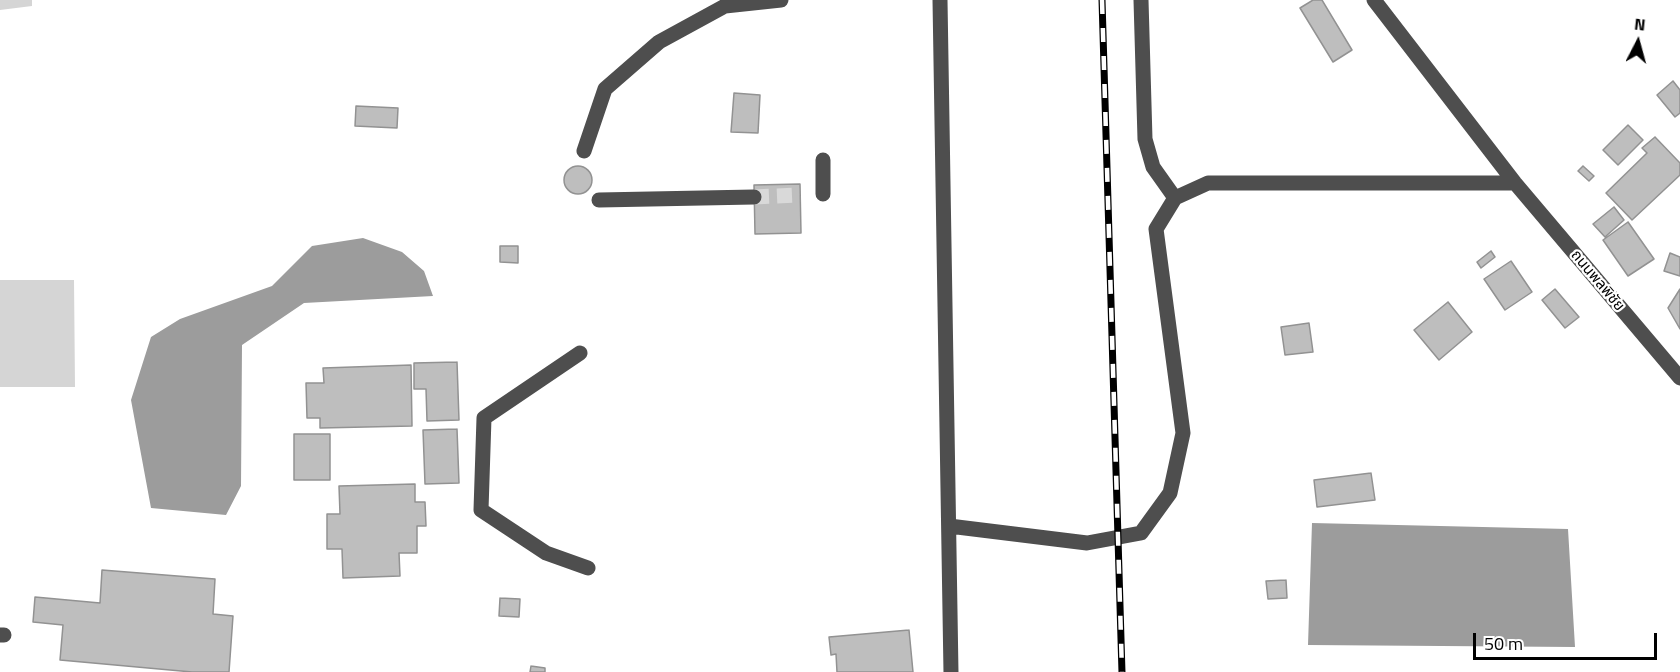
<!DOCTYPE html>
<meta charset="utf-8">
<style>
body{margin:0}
#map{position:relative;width:1680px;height:672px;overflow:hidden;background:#fff;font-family:"Titillium Web",sans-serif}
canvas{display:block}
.north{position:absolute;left:1608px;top:12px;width:60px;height:60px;-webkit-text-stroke:4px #fff;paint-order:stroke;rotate:6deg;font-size:16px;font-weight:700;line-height:24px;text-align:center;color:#000}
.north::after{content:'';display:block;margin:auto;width:21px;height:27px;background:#000;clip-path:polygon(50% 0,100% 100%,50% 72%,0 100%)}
.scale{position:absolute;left:1473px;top:633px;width:184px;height:27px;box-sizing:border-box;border:3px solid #000;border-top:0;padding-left:8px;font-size:18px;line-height:21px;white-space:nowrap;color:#000;-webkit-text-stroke:4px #fff;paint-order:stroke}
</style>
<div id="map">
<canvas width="1680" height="672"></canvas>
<div class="north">N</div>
<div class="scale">50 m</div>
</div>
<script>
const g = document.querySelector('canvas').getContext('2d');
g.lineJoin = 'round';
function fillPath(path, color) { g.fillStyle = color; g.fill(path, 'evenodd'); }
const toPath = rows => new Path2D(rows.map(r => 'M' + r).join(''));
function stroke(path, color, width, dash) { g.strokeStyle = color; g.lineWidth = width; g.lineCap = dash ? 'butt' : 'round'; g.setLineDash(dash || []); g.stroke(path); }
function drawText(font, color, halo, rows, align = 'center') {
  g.font = font + ' "Titillium Web","Noto Sans Thai",sans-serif'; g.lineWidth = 4.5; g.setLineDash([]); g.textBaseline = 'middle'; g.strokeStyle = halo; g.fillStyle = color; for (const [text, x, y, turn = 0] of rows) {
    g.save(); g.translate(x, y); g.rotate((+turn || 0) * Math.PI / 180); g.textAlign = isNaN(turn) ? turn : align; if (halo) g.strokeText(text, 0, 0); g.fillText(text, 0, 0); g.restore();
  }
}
const green = toPath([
 [0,0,32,0,32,6,0,10],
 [0,280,74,280,75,387,0,387]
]);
const water = toPath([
 [363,238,402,252,424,271,433,296,304,303,242,345,241,486,226,515,151,508,131,400,151,337,180,319,272,286,312,246],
 [1312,523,1568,529,1575,647,1308,645]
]);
const building = toPath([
 [1313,0,1322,0,1352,50,1333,62,1300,8,1313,0],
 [1673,81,1680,90,1680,113,1675,117,1657,95,1673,81],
 [734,93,760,95,758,133,731,132,734,93],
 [356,106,398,108,397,128,355,126,356,106],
 [1628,125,1643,140,1618,165,1603,150,1628,125],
 [1655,137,1680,163,1680,175,1632,220,1606,193,1647,153,1642,148,1655,137],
 '564 180a14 14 0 1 1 28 0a14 14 0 1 1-28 0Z',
 [1583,166,1594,176,1589,181,1578,171,1583,166],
 [800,184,801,233,755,234,754,185,800,184],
 [1614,207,1624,220,1605,237,1593,224,1614,207],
 [1628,222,1654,259,1628,276,1603,240,1628,222],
 [500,246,518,246,518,263,500,262,500,246],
 [1491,251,1495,257,1481,268,1477,262,1491,251],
 [1670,253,1680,257,1680,276,1664,271,1670,253],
 [1511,261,1532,292,1505,310,1484,279,1511,261],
 [1555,289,1579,317,1565,328,1542,300,1555,289],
 [1680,289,1680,329,1668,308,1680,289],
 [1448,302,1472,332,1439,360,1414,330,1448,302],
 [1309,323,1313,352,1285,355,1281,327,1309,323],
 [457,362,459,420,427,421,426,389,414,389,414,363,457,362],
 [411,365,412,426,320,428,320,418,307,418,306,383,324,383,323,368,411,365],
 [457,429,459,483,425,484,423,430,457,429],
 [294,434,330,434,330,480,294,480,294,434],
 [1371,473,1375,500,1317,507,1314,480,1371,473],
 [415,484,415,502,425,502,426,526,417,526,417,553,399,553,400,576,343,578,342,549,327,549,327,514,340,514,339,486,415,484],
 [102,570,215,579,213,614,233,616,229,672,192,672,60,660,63,625,33,622,35,597,100,603,102,570],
 [1286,580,1287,598,1268,599,1266,581,1286,580],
 [500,598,520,599,519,617,499,616,500,598],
 [909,630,913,672,837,672,836,654,831,655,829,637,909,630],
 [531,666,545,668,545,672,530,672,531,666]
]);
const minorTunnel = toPath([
 [754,197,800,195]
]);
const minor = toPath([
 [940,0,951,672],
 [1141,0,1145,139,1153,167,1175,198],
 [1374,0,1515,183,1680,378],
 [584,151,605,89,659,42,725,6,781,0],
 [823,194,823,160],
 [599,200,754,197],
 [580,353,484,418,481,510,546,553,588,568],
 [949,526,1087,543,1141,533,1170,493,1183,433,1156,229,1175,198,1208,183,1515,183],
 [0,635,4,635]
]);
const rail = toPath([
 [1102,0,1122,672]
]);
const streetNames = [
 ["ถนนพลพิชัย",1597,281,50]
];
fillPath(green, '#d5d5d5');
fillPath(water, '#9c9c9c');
fillPath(building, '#bebebe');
stroke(building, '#929292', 1.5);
stroke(minorTunnel, '#d9d9d9', 15, [15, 8]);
stroke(minor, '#4e4e4e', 15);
stroke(rail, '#000', 7);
stroke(rail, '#fff', 4.5, [14]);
drawText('15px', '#000', '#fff', streetNames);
</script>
